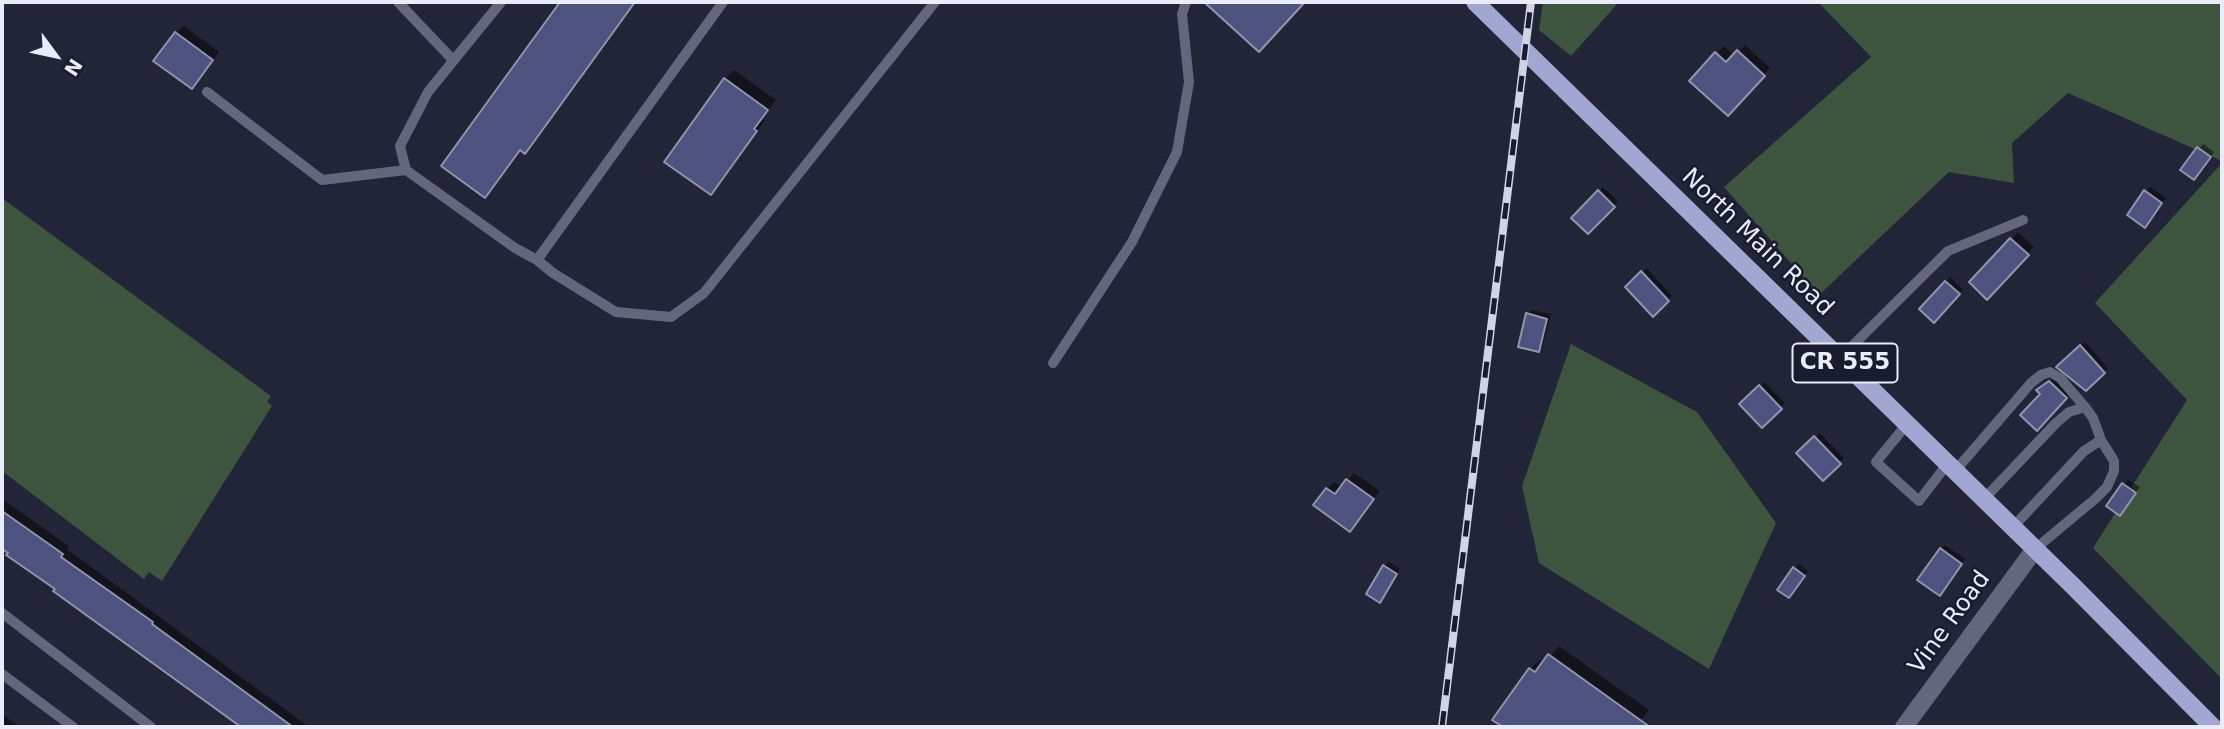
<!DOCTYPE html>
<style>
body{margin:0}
#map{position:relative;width:2224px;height:729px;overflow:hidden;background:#222538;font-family:"DejaVu Sans",sans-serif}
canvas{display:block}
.frame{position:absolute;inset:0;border:4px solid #eaecfa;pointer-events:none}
.north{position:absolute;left:21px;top:21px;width:70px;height:70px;-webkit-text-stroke:5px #191b2e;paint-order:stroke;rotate:123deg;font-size:19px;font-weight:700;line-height:28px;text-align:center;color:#eaecfa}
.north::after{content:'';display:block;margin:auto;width:24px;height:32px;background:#eaecfa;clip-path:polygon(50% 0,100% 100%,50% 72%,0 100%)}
</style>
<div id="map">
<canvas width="2224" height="729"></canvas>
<div class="frame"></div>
<div class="north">N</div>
</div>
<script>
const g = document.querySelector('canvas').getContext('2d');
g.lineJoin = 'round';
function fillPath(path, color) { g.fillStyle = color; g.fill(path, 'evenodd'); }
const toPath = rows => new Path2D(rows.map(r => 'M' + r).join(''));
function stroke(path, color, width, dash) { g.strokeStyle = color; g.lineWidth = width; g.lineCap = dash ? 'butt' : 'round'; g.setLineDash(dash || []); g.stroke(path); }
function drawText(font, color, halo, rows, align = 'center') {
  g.font = font + ' "DejaVu Sans",sans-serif'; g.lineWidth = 5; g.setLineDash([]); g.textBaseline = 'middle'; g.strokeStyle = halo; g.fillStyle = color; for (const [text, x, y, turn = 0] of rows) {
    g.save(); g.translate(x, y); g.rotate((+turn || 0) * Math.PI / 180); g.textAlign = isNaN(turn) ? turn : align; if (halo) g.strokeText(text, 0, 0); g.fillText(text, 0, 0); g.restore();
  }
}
const green = toPath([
 [1543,2,1619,2,1571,56,1539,30],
 [1818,2,2222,2,2222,161,2068,93,2012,143,2014,183,1949,172,1819,295,1724,187,1871,57],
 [2222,163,2222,679,2093,548,2187,400,2095,303],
 [2,198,271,396,267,402,272,406,162,581,149,572,144,579,2,471],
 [1571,344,1697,412,1776,523,1709,669,1539,563,1522,486]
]);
const shadow = toPath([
 [562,2,635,2,534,142,524,152,521,149,485,195,444,165],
 [184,26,219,52,199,80,176,33],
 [1745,45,1770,68,1735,107,1691,81,1724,46,1734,56],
 [734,70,776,100,762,119,765,120,721,183,711,193,725,79],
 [2203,144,2214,152,2198,174,2183,170],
 [1603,187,1618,201,1588,232,1574,218],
 [2150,187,2166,198,2149,221,2146,191],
 [2018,232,2034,247,1987,297,1971,282],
 [1647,268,1672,296,1653,314,1627,287],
 [1950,277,1963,289,1934,320,1922,309],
 [1532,310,1551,314,1543,345,1539,350,1527,314],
 [2085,342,2108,368,2086,389,2059,366],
 [2054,377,2070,393,2037,428,2042,393,2038,390],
 [1764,382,1785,403,1762,426,1742,404],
 [1820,433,1844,458,1823,478,1799,453],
 [1354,473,1380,491,1350,529,1327,489,1334,482,1342,487],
 [2128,480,2140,487,2124,509,2109,506],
 [2,499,69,546,67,549,309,727,242,727,146,658,2,548],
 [1945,545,1965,559,1944,589,1941,549],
 [1389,562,1400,569,1380,601,1384,566],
 [1799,564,1808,571,1793,592,1794,569],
 [1559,646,1649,710,1636,727,1497,727,1530,669,1540,660,1544,663],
 [2,714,20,727,2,727]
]);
const building = toPath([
 [560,2,635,2,525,154,520,150,485,198,441,166,560,2],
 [1204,2,1305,2,1259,52,1204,2],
 [175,32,213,60,192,89,153,61,175,32],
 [1737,50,1765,76,1728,116,1689,81,1715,52,1726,62,1737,50],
 [724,78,768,110,754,129,757,131,711,195,664,162,724,78],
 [2197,147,2211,157,2194,180,2180,170,2197,147],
 [1598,190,1615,207,1588,234,1571,218,1598,190],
 [2144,190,2162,203,2145,228,2127,215,2144,190],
 [2010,238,2029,255,1987,300,1969,282,2010,238],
 [1641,271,1669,301,1653,317,1625,287,1641,271],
 [1945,281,1960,294,1934,323,1919,309,1945,281],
 [1526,313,1547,319,1539,352,1518,347,1526,313],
 [2080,345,2105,373,2086,391,2056,367,2080,345],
 [2049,381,2067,398,2037,431,2020,415,2040,394,2036,390,2049,381],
 [1759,385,1782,409,1762,428,1739,404,1759,385],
 [1814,436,1841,464,1823,481,1796,453,1814,436],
 [1346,479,1374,499,1350,532,1313,505,1326,488,1335,494,1346,479],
 [2122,483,2136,493,2120,516,2106,506,2122,483],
 [2,511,63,554,61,557,153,622,152,624,293,727,241,727,53,591,55,589,6,555,8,553,2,549,2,511],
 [1940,548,1962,564,1940,596,1917,580,1940,548],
 [1383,565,1397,574,1380,603,1366,594,1383,565],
 [1793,567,1805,576,1789,598,1777,590,1793,567],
 [1548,654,1650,727,1503,727,1492,720,1529,668,1535,672,1548,654]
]);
const service = toPath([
 [398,2,453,60],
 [501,2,428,92,400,146,406,170,515,248,537,260,723,2],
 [207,92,322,180,406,170],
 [537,260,553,273,616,312,671,317,704,293,935,2],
 [1840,358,1948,251,2023,220],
 [1053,363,1132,242,1177,152,1189,82,1182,14,1186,2],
 [1907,424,1876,462,1919,501,1948,463],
 [1955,471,2031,383,2041,375,2050,372,2060,378,2085,407],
 [1984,499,2056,423,2069,412,2085,407,2093,418,2101,440,2114,461,2114,471,2107,487,2095,499,2035,549],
 [2013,527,2084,451,2101,440],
 [2,613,151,727],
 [2,674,73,727]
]);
const minor = toPath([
 [1904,727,2035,549]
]);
const primary = toPath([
 [1475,2,2073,586,2213,727]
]);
const rail = toPath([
 [1442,727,1531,2]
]);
const shields = [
 [1845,363,105]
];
const shieldNames = [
 ["CR 555",1845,363]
];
const streetNames = [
 ["North Main Road",1757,243,44],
 ["Vine Road",1950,623,-54]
];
fillPath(green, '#3d543e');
fillPath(shadow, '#0007');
fillPath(building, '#4d527e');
stroke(building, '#9195ae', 2);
stroke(service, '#64677c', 10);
stroke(minor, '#64677c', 18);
stroke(primary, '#a2a7d2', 18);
stroke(rail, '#d1d4e2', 8);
stroke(rail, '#191b2e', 5, [16]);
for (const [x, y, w] of shields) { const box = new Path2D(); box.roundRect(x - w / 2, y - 19.5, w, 39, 5); g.fillStyle = '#191b2e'; g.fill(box); stroke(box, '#eaecfa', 2); }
drawText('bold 23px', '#eaecfa', null, shieldNames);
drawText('24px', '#eaecfa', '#191b2e', streetNames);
</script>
